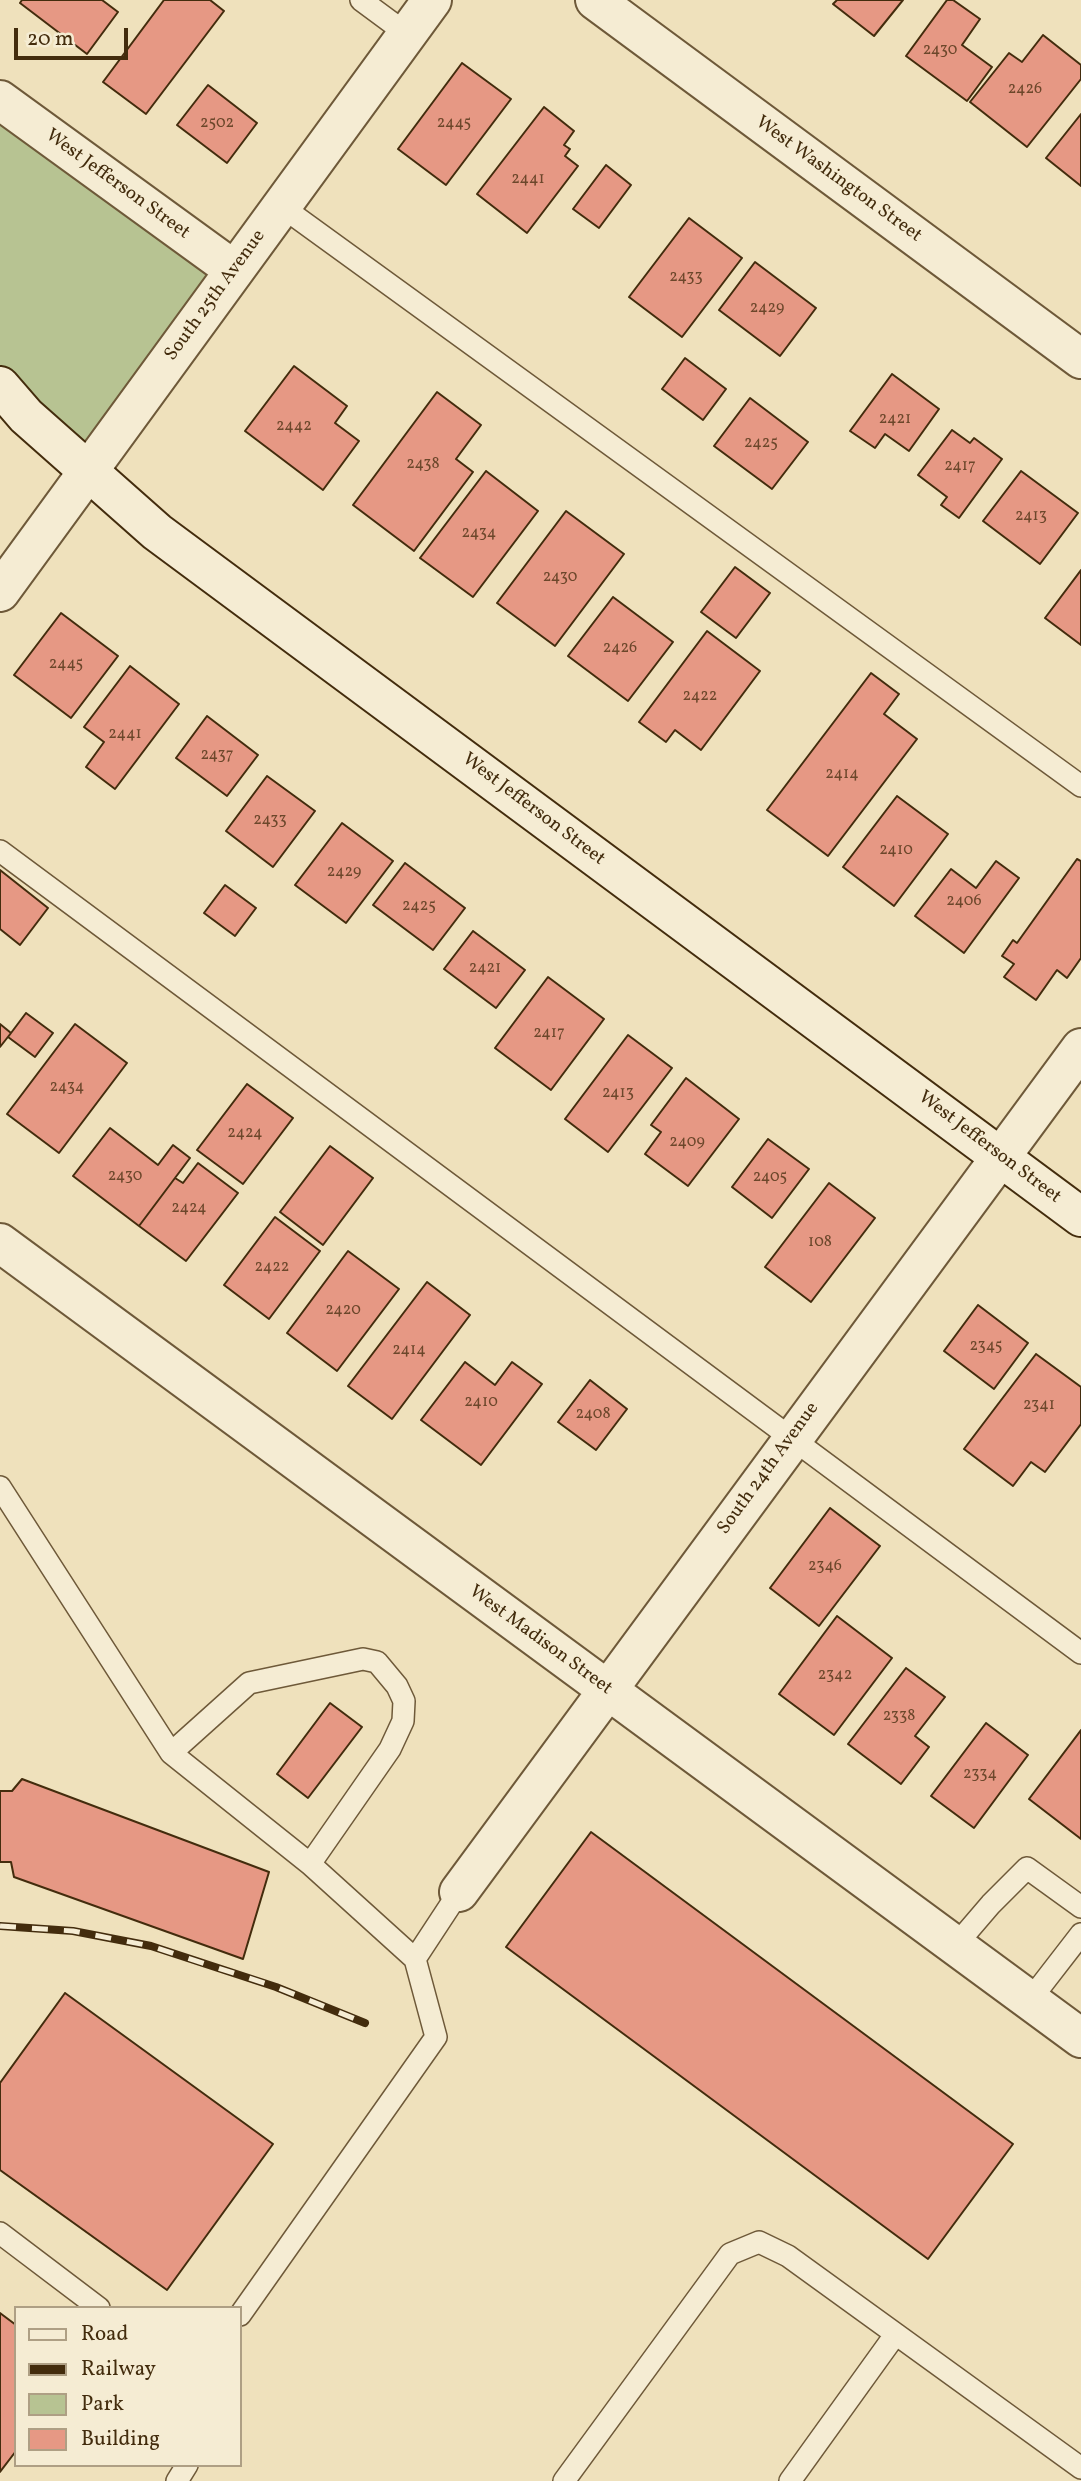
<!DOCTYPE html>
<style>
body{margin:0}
#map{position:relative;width:1081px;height:2481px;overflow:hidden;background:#efe1bc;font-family:Vollkorn,serif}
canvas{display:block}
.legend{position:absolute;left:14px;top:2306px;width:228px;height:161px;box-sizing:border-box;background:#f5ecd3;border:2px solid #ae9f84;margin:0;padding:9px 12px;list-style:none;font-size:21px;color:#432c0d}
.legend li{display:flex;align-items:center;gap:14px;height:35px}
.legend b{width:35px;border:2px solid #ae9f84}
.scale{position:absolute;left:14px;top:28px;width:114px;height:32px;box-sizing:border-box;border:4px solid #432c0d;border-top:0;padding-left:9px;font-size:21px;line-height:24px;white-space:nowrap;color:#432c0d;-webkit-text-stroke:5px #f5ecd3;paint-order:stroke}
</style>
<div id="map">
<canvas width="1081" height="2481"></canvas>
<ul class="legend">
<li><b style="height:9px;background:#f5ecd3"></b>Road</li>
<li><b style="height:9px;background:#432c0d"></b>Railway</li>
<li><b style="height:19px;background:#b7c392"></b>Park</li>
<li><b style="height:19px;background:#e69884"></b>Building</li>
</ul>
<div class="scale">20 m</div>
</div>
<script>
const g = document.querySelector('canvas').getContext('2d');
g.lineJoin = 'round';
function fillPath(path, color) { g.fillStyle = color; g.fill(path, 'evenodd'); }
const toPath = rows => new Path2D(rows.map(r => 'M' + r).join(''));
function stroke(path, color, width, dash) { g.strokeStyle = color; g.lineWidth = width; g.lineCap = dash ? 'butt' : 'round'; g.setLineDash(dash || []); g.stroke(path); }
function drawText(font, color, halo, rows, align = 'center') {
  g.font = font + ' Vollkorn,serif'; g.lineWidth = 5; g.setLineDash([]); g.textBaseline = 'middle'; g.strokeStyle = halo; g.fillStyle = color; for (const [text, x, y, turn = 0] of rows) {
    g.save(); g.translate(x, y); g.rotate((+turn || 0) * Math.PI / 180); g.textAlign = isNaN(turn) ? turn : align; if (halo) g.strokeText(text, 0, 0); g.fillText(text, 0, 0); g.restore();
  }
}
const green = toPath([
 [0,100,234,270,88,471,0,386]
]);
const building = toPath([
 [22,0,102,0,118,12,87,54,20,3,22,0],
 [164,0,210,0,224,11,146,114,103,82,164,0],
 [837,0,903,0,874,36,833,4,837,0],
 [947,0,953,0,980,19,962,45,992,67,967,101,906,56,947,0],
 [1043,35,1081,65,1081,79,1027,147,970,102,1009,53,1022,62,1043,35],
 [462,63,511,99,446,185,398,149,462,63],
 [208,85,257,123,227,163,177,125,208,85],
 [544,107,574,131,564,145,570,149,565,156,578,166,527,233,477,194,544,107],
 [1081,114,1081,186,1046,158,1081,114],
 [606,165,631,185,599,228,573,209,606,165],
 [689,218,742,258,682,337,629,297,689,218],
 [755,262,816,308,780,356,719,310,755,262],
 [685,358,726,389,703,420,662,389,685,358],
 [294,366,347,406,335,423,359,441,323,490,245,431,294,366],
 [892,374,939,409,909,451,885,434,875,448,850,431,892,374],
 [437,392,481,425,456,459,473,472,414,551,353,505,437,392],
 [750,398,808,442,772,489,714,446,750,398],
 [952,430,970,443,974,438,1002,459,959,518,941,505,947,497,918,475,952,430],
 [486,471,538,511,473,597,420,558,486,471],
 [1021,471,1078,513,1040,564,983,521,1021,471],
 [566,511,624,554,555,646,497,603,566,511],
 [735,567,770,593,736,638,701,612,735,567],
 [1081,570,1081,645,1045,618,1081,570],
 [613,597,673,642,628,701,568,656,613,597],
 [61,613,118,656,71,718,14,675,61,613],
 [707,631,760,671,701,750,675,730,666,742,639,722,707,631],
 [130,666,179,704,115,789,86,767,104,742,84,727,130,666],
 [871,673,899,694,884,714,917,739,828,856,767,810,871,673],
 [207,716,258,755,227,796,176,758,207,716],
 [267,776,315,811,273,867,226,831,267,776],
 [897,796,948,834,894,906,843,867,897,796],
 [342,823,393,861,346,923,295,885,342,823],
 [1077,859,1081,861,1081,958,1067,978,1057,970,1036,1000,1004,977,1014,964,1002,956,1013,940,1017,943,1077,859],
 [996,861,1019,878,964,953,915,916,951,869,976,888,996,861],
 [405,863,465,908,433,950,373,905,405,863],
 [0,870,48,908,20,945,0,929,0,870],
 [225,885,256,908,235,936,204,913,225,885],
 [473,931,525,970,496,1008,444,969,473,931],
 [548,977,604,1019,551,1090,495,1048,548,977],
 [26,1013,53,1033,35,1057,8,1037,26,1013],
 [0,1024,11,1033,0,1047,0,1024],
 [75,1024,127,1063,59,1153,7,1114,75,1024],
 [628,1035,672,1068,608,1152,565,1119,628,1035],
 [686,1078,739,1119,688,1186,645,1154,661,1132,651,1125,686,1078],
 [247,1084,293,1118,243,1184,197,1150,247,1084],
 [110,1128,158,1165,173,1145,190,1158,139,1226,73,1176,110,1128],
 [768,1139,809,1169,772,1218,732,1187,768,1139],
 [330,1146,373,1178,323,1245,280,1212,330,1146],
 [198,1163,238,1193,186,1261,139,1226,175,1178,183,1183,198,1163],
 [829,1183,875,1218,811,1302,765,1267,829,1183],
 [275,1217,320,1251,269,1319,224,1285,275,1217],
 [348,1251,399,1289,337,1371,287,1333,348,1251],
 [427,1282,470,1315,392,1419,348,1386,427,1282],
 [978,1305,1028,1343,994,1389,944,1351,978,1305],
 [1036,1354,1081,1387,1081,1424,1045,1472,1031,1462,1013,1486,964,1449,1036,1354],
 [465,1362,495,1385,512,1362,542,1384,481,1465,421,1420,465,1362],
 [590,1380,627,1409,596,1450,558,1422,590,1380],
 [830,1508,880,1546,819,1626,770,1588,830,1508],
 [837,1616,892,1658,834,1735,779,1694,837,1616],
 [906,1668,945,1697,915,1736,929,1747,901,1784,848,1744,906,1668],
 [330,1703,362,1727,308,1798,277,1774,330,1703],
 [986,1723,1028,1755,974,1828,931,1796,986,1723],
 [1081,1730,1081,1839,1029,1799,1081,1730],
 [22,1779,269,1872,243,1959,14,1877,11,1862,0,1862,0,1791,12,1791,22,1779],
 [591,1832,1013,2144,928,2259,506,1947,591,1832],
 [65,1993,273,2144,167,2290,0,2170,0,2083,65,1993],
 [0,2313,16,2325,16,2451,0,2472,0,2313]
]);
const lane = toPath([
 [361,0,407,34],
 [281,206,1081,786],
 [0,851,1081,1653],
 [0,1487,171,1753,310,1864,415,1959],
 [171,1753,249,1683,363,1659,377,1662,397,1686,404,1701,403,1721,390,1749,310,1864],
 [955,1946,991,1904,1027,1868,1081,1907],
 [1030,2000,1081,1934],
 [0,2233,99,2308],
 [240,2315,436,2037,415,1959,459,1892],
 [177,2481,187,2465],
 [564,2481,730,2254,759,2242,788,2256,1081,2468],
 [790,2481,895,2335]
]);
const street = toPath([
 [595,0,1081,359],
 [0,100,234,270],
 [0,592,432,0],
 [0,1243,1081,2038],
 [459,1892,1081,1048]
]);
const secondary = toPath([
 [0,386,26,416,157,532,1081,1217]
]);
const rail = toPath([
 [0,1926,73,1931,151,1946,276,1987,365,2023]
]);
const numberNames = [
 ["2430",940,51],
 ["2426",1025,90],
 ["2502",217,124],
 ["2445",454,124],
 ["2441",528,180],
 ["2433",686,278],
 ["2429",767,309],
 ["2421",895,420],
 ["2442",294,427],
 ["2425",761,444],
 ["2438",423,465],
 ["2417",960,467],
 ["2413",1031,517],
 ["2434",479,534],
 ["2430",560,578],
 ["2426",620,649],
 ["2445",66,665],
 ["2422",700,697],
 ["2441",125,735],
 ["2437",217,756],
 ["2414",842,775],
 ["2433",270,821],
 ["2410",896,851],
 ["2429",344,873],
 ["2406",964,902],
 ["2425",419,907],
 ["2421",485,969],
 ["2417",549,1034],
 ["2434",67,1088],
 ["2413",618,1094],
 ["2424",245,1134],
 ["2409",687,1143],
 ["2430",125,1177],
 ["2405",770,1178],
 ["2424",189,1209],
 ["108",820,1243],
 ["2422",272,1268],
 ["2420",343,1311],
 ["2345",986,1347],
 ["2414",409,1351],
 ["2410",481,1403],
 ["2341",1039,1406],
 ["2408",593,1415],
 ["2346",825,1567],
 ["2342",835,1676],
 ["2338",899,1717],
 ["2334",980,1775]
];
const streetNames = [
 ["West Washington Street",838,180,36],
 ["West Jefferson Street",117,185,36],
 ["South 25th Avenue",216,296,-54],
 ["West Jefferson Street",533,810,37],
 ["West Jefferson Street",989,1148,37],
 ["South 24th Avenue",769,1469,-54],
 ["West Madison Street",540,1641,36]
];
fillPath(green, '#b7c392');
fillPath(building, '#e69884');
stroke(building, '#432c0d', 2);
stroke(lane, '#6e5939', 24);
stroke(street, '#6e5939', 42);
stroke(secondary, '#432c0d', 42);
stroke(lane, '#f5ecd3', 21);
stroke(street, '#f5ecd3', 38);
stroke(secondary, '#f5ecd3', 38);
stroke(rail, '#432c0d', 8);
stroke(rail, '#f5ecd3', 5, [16]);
drawText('16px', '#6c472b', null, numberNames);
drawText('19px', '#432c0d', '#f5ecd3', streetNames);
</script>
